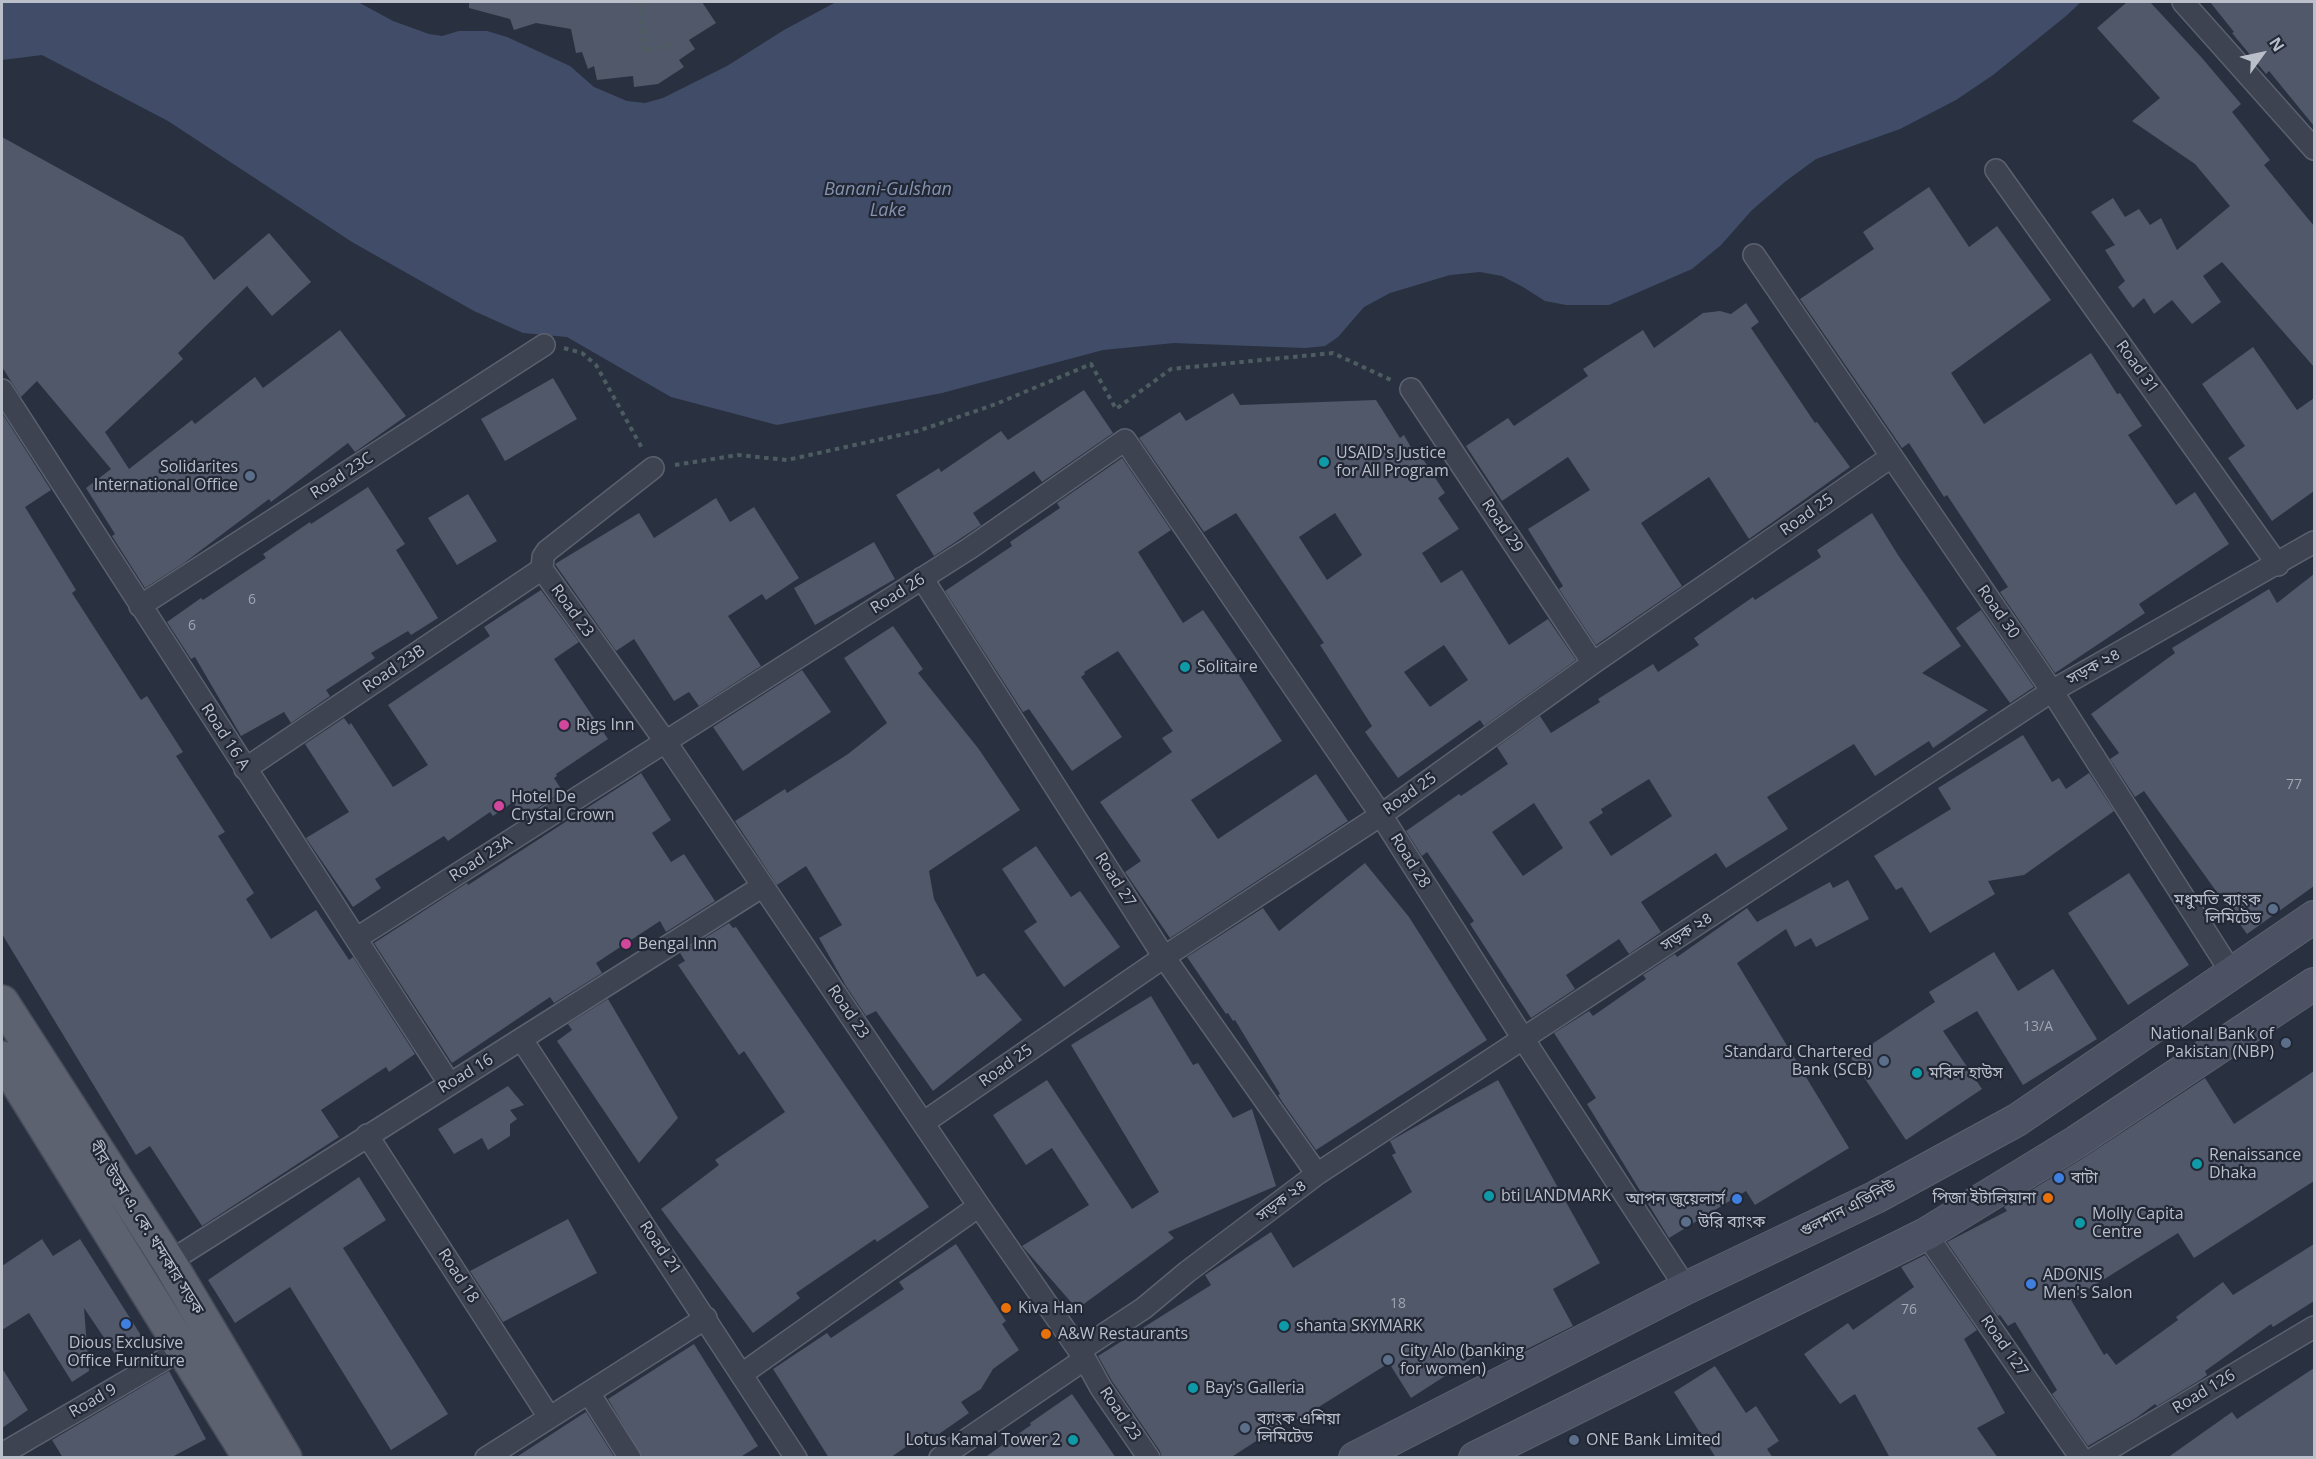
<!DOCTYPE html>
<meta charset="utf-8">
<style>
body{margin:0}
#map{position:relative;width:2316px;height:1459px;overflow:hidden;background:#293140;font-family:"Open Sans",sans-serif}
canvas{display:block}
.frame{position:absolute;inset:0;border:3px solid #babfca;pointer-events:none}
.north{position:absolute;left:2232px;top:24px;width:60px;height:60px;-webkit-text-stroke:4px #222836;paint-order:stroke;rotate:57deg;font-size:16px;font-weight:700;line-height:24px;text-align:center;color:#babfca}
.north::after{content:'';display:block;margin:auto;width:21px;height:27px;background:#babfca;clip-path:polygon(50% 0,100% 100%,50% 72%,0 100%)}
</style>
<div id="map">
<canvas width="2316" height="1459"></canvas>
<div class="frame"></div>
<div class="north">N</div>
</div>
<script>
const g = document.querySelector('canvas').getContext('2d');
g.lineJoin = 'round';
function fillPath(path, color) { g.fillStyle = color; g.fill(path, 'evenodd'); }
const toPath = rows => new Path2D(rows.map(r => 'M' + r).join(''));
function stroke(path, color, width, dash) { g.strokeStyle = color; g.lineWidth = width; g.lineCap = dash ? 'butt' : 'round'; g.setLineDash(dash || []); g.stroke(path); }
function drawText(font, color, halo, rows, align = 'center') {
  g.font = font + ' "Open Sans","Noto Sans Bengali",sans-serif'; g.lineWidth = 4.5; g.setLineDash([]); g.textBaseline = 'middle'; g.strokeStyle = halo; g.fillStyle = color; for (const [text, x, y, turn = 0] of rows) {
    g.save(); g.translate(x, y); g.rotate((+turn || 0) * Math.PI / 180); g.textAlign = isNaN(turn) ? turn : align; if (halo) g.strokeText(text, 0, 0); g.fillText(text, 0, 0); g.restore();
  }
}
const water = toPath([
 [2,2,358,2,393,21,429,34,442,36,459,31,487,31,507,37,570,66,594,87,627,101,645,103,663,98,727,66,784,30,836,2,2081,2,2066,16,1993,75,1956,100,1900,129,1816,159,1786,181,1752,210,1721,245,1692,269,1609,305,1566,305,1545,301,1523,287,1502,276,1480,272,1450,275,1390,293,1364,307,1338,337,1325,346,1305,348,1174,343,1103,350,942,393,777,425,671,397,567,337,523,333,474,311,352,242,168,121,42,55,2,60]
]);
const building = toPath([
 [469,2,702,2,716,23,689,40,695,49,679,60,684,67,658,84,634,87,633,76,597,80,594,66,588,69,582,52,576,53,571,29,536,23,514,30,510,19,469,8],
 [2127,2,2150,2,2202,58,2241,104,2232,112,2270,160,2264,165,2314,226,2314,367,2222,262,2203,276,2221,302,2192,324,2172,300,2154,314,2144,298,2133,308,2118,287,2125,281,2105,250,2115,245,2091,212,2113,198,2125,217,2139,209,2150,225,2161,218,2177,250,2230,206,2195,164,2132,121,2160,98,2097,28],
 [2210,2,2314,2,2314,126,2269,71,2266,74,2232,33,2234,32],
 [2,137,183,237,214,280,269,233,311,282,272,316,247,286,178,353,183,359,105,432,129,469,192,420,195,424,255,377,263,388,340,330,406,416,355,452,348,443,271,502,269,499,184,563,145,588,112,536,115,534,86,488,111,469,37,381,21,397,2,367],
 [1929,187,1969,247,1997,226,2051,300,1951,373,1984,424,2091,353,2117,394,2120,393,2142,426,2128,435,2176,505,2195,492,2229,544,2139,604,2145,613,2055,673,2000,592,2008,587,1947,495,1944,497,1909,443,1902,448,1800,299,1874,249,1863,232],
 [1746,303,1759,322,1751,328,1815,423,1817,422,1850,467,1749,539,1709,477,1641,523,1682,586,1596,645,1559,589,1563,586,1528,529,1590,490,1568,457,1502,501,1466,446,1508,418,1514,426,1588,376,1583,369,1643,330,1654,348,1703,313,1720,311,1731,314],
 [2253,347,2297,410,2314,398,2314,491,2272,521,2228,458,2245,446,2202,384],
 [553,378,577,419,505,461,481,419],
 [1084,390,1113,433,1042,482,1034,471,973,513,981,525,934,556,896,495,939,468,941,472,1001,431,1008,440],
 [1233,393,1240,405,1376,400,1400,438,1404,435,1417,458,1421,456,1445,493,1438,498,1459,529,1422,553,1441,583,1462,570,1509,645,1548,619,1576,660,1484,726,1480,720,1398,778,1365,732,1372,726,1320,645,1324,643,1236,513,1204,532,1139,438,1180,412,1186,421],
 [1335,513,1362,555,1327,580,1299,537],
 [1444,645,1468,680,1430,707,1404,672],
 [2,413,51,490,25,507,76,590,72,593,141,700,147,696,183,752,176,756,225,832,218,836,254,893,246,899,271,939,316,910,349,960,353,957,415,1054,389,1072,386,1067,321,1110,339,1137,202,1226,150,1146,136,1155,2,934],
 [1122,458,1171,530,1138,552,1183,623,1203,610,1245,671,1239,675,1282,741,1191,800,1218,839,1316,774,1348,821,1170,938,1125,872,1141,861,1100,802,1172,752,1162,738,1173,731,1118,651,1084,672,1085,674,1081,677,1122,737,1072,771,1029,709,1023,712,945,591,1012,546,1010,542,1060,508,1057,503],
 [368,487,405,544,396,550,438,618,411,635,408,631,371,653,375,658,326,690,330,696,291,723,284,712,241,736,195,657,191,659,167,622,201,598,203,600,266,558,263,554,310,522,311,524],
 [468,494,497,541,457,565,428,518],
 [716,498,730,522,754,507,799,578,766,600,762,594,728,616,761,666,699,706,689,692,674,701,634,639,616,651,555,564,639,513,654,538],
 [1872,513,1898,555,1961,646,1922,673,1988,710,1933,748,1929,741,1875,776,1854,744,1767,797,1788,829,1726,868,1716,853,1641,902,1661,932,1629,954,1619,939,1566,975,1575,989,1531,1018,1470,924,1474,921,1427,852,1422,856,1406,831,1459,794,1461,796,1508,764,1497,747,1540,716,1551,733,1600,702,1598,699,1653,664,1658,672,1699,645,1694,638,1753,597,1755,600,1821,557,1817,550],
 [1649,779,1672,816,1611,856,1589,822,1603,813,1601,809],
 [1534,803,1563,848,1523,876,1492,832],
 [874,542,895,579,815,625,794,588],
 [2314,574,2314,886,2247,934,2144,791,2135,797,2110,759,2119,753,2091,714,2175,653,2172,648,2269,589,2277,603],
 [541,590,579,642,554,659,608,739,556,774,557,776,554,778,563,792,523,817,513,802,493,816,490,812,448,841,444,836,375,879,381,888,353,907,306,838,349,812,305,744,344,718,349,725,351,723,393,787,428,765,388,705,490,636,484,627],
 [1981,610,2034,687,2010,703,1956,628],
 [893,626,923,669,918,673,978,748,1020,810,929,871,934,899,977,977,984,973,1022,1020,933,1091,876,1011,866,1016,846,986,819,938,842,925,806,866,777,885,735,821,785,789,787,793,848,754,887,723,844,658],
 [802,670,831,712,743,771,713,727],
 [2023,735,2052,782,2059,778,2066,789,2089,773,2114,811,2024,875,1988,881,1995,894,1930,933,1902,887,1896,890,1874,856,1951,809,1938,788],
 [641,773,671,820,652,833,671,862,684,854,715,901,666,932,660,921,596,963,602,973,554,1003,550,997,452,1063,374,943,467,883,468,885],
 [1036,846,1071,897,1080,891,1120,947,1064,987,1024,931,1037,922,1002,869],
 [1365,863,1409,917,1487,1040,1316,1150,1283,1103,1278,1095,1280,1094,1235,1020,1233,1021,1228,1013,1226,1014,1187,957,1263,908,1279,931],
 [2129,873,2189,965,2128,1005,2068,913],
 [1848,880,1869,919,1816,947,1811,938,1795,947,1786,929,1737,963,1849,1148,1755,1205,1746,1191,1669,1238,1587,1104,1596,1098,1554,1033,1589,1011,1593,1016,1646,979,1643,975,1675,954,1677,957,1747,908,1757,922,1830,882,1833,888],
 [729,923,733,928,736,927,929,1207,877,1242,875,1239,796,1293,800,1298,753,1333,661,1209,719,1165,715,1160,785,1112,744,1051,739,1055,678,965,685,961,680,953],
 [1994,952,2018,991,2053,969,2097,1039,2023,1085,1977,1011,1943,1031,1982,1089,1906,1140,1851,1058,1935,1002,1929,992],
 [1151,996,1193,1065,1198,1063,1233,1118,1252,1109,1276,1186,1168,1232,1174,1238,1077,1309,1022,1246,1089,1205,1052,1148,1026,1165,993,1115,1047,1080,1132,1209,1159,1192,1071,1045],
 [608,999,678,1118,639,1163,557,1041,572,1030,568,1024],
 [2314,1071,2314,1181,2194,1258,2178,1233,2071,1300,2104,1355,2107,1353,2116,1365,2178,1320,2176,1317,2223,1282,2233,1295,2314,1244,2314,1301,2273,1327,2271,1324,2205,1371,2207,1375,2200,1380,2157,1406,2155,1404,2136,1418,2088,1446,2052,1394,2057,1390,2015,1322,2008,1326,2000,1315,1998,1316,1947,1242,2007,1211,2004,1207,2085,1157,2205,1078,2234,1124],
 [1498,1080,1600,1263,1553,1289,1573,1326,1505,1360,1496,1343,1411,1398,1389,1363,1298,1420,1295,1416,1230,1458,1162,1458,1160,1451,1112,1381,1098,1356,1211,1285,1205,1275,1271,1232,1293,1268,1412,1192,1392,1155,1396,1153,1390,1141],
 [508,1086,524,1105,510,1110,517,1119,510,1124,510,1136,488,1150,482,1138,454,1154,438,1129],
 [359,1177,386,1220,343,1248,448,1414,391,1450,290,1287,235,1323,208,1280],
 [568,1219,597,1273,503,1322,470,1271],
 [42,1239,53,1256,80,1239,142,1337,115,1354,84,1308,89,1371,72,1382,29,1313,2,1330,2,1266],
 [956,1244,1006,1321,1002,1324,1019,1350,993,1369,981,1389,961,1402,969,1413,919,1448,914,1441,890,1458,829,1458,773,1369,827,1333,831,1338,904,1289,899,1282],
 [1925,1255,1977,1330,1964,1339,2005,1413,1977,1428,1998,1458,1890,1458,1855,1394,1840,1404,1804,1354,1848,1323,1853,1330,1914,1287,1901,1267],
 [694,1344,758,1446,739,1458,643,1458,608,1399],
 [1715,1366,1746,1413,1756,1406,1779,1441,1767,1449,1773,1458,1716,1458,1674,1392],
 [2,1368,28,1410,2,1428],
 [2314,1368,2314,1458,2167,1458,2232,1412,2237,1419],
 [169,1371,206,1439,170,1458,63,1458,52,1440],
 [1072,1394,1116,1458,984,1458,1031,1425,1030,1423],
 [586,1412,615,1458,515,1458,581,1415]
]);
const path = toPath([
 [639,2,645,52,676,43],
 [564,348,582,353,596,365,643,450],
 [675,465,738,455,787,460,918,431,996,404,1091,364,1116,409,1171,369,1333,353,1391,380]
]);
const street = toPath([
 [2183,2,2314,149],
 [1996,170,2278,565],
 [1754,255,2052,691,2233,975],
 [1411,389,1593,663],
 [2,390,449,1083],
 [542,569,665,741,979,1206,1085,1359,1101,1388,1149,1458],
 [542,569,543,557,547,551,653,468],
 [922,578,1164,957,1317,1174],
 [140,606,544,345],
 [245,769,542,569],
 [357,938,970,548,1125,440,1381,815,1524,1040,1686,1288],
 [522,1040,796,1458],
 [923,1123,1164,957,1381,815,1593,663,1891,457],
 [367,1135,549,1417],
 [1926,1234,2081,1458],
 [169,1262,763,886],
 [1079,1351,1144,1308,1187,1272,1317,1174,2052,691,2314,542],
 [742,1374,979,1206],
 [589,1393,630,1458],
 [2,1454,184,1348],
 [486,1458,706,1318],
 [940,1458,1085,1359],
 [2094,1458,2314,1327]
]);
const secondary = toPath([
 [1355,1458,1686,1288,1876,1197,2017,1120,2314,917],
 [1475,1458,1926,1234,2076,1142,2314,984]
]);
const primary = toPath([
 [2,1002,169,1262,285,1458],
 [2,1058,250,1458]
]);
const markers = [
 [1324,462,6,"#0f9aa8"],
 [250,476,6,"#5c6f8a"],
 [1185,667,6,"#0f9aa8"],
 [564,725,6,"#d1479c"],
 [499,806,6,"#d1479c"],
 [2273,909,6,"#5c6f8a"],
 [626,944,6,"#d1479c"],
 [2286,1043,6,"#5c6f8a"],
 [1884,1061,6,"#5c6f8a"],
 [1917,1073,6,"#0f9aa8"],
 [2197,1164,6,"#0f9aa8"],
 [2059,1178,6,"#3f7fe0"],
 [1489,1196,6,"#0f9aa8"],
 [2048,1198,6,"#e8710a"],
 [1737,1199,6,"#3f7fe0"],
 [1686,1222,6,"#5c6f8a"],
 [2080,1223,6,"#0f9aa8"],
 [2031,1284,6,"#3f7fe0"],
 [1006,1308,6,"#e8710a"],
 [126,1324,6,"#3f7fe0"],
 [1284,1326,6,"#0f9aa8"],
 [1046,1334,6,"#e8710a"],
 [1388,1360,6,"#5c6f8a"],
 [1193,1388,6,"#0f9aa8"],
 [1245,1428,6,"#5c6f8a"],
 [1073,1440,6,"#0f9aa8"],
 [1574,1440,6,"#5c6f8a"]
];
const numberNames = [
 ["6",252,600],
 ["6",192,626],
 ["77",2294,785],
 ["13/A",2038,1027],
 ["18",1398,1304],
 ["76",1909,1310]
];
const streetNames = [
 ["Road 31",2137,367,54],
 ["Road 23C",342,476,-33],
 ["Road 25",1807,515,-35],
 ["Road 29",1502,526,56],
 ["Road 26",898,594,-32],
 ["Road 23",572,611,54],
 ["Road 30",1998,612,55],
 ["সড়ক ২৪",2094,667,-29],
 ["Road 23B",394,669,-34],
 ["Road 16 A",225,737,57],
 ["Road 25",1410,794,-35],
 ["Road 23A",481,859,-33],
 ["Road 28",1410,861,58],
 ["Road 27",1115,880,57],
 ["সড়ক ২৪",1687,932,-33],
 ["Road 23",848,1012,56],
 ["Road 25",1006,1066,-35],
 ["Road 16",466,1074,-31],
 ["সড়ক ২৪",1282,1201,-37],
 ["গুলশান এভিনিউ",1848,1209,-27],
 ["বীর উত্তম এ. কে. খন্দকার সড়ক",146,1228,58],
 ["Road 21",660,1248,56],
 ["Road 18",458,1276,57],
 ["Road 127",2004,1346,55],
 ["Road 126",2204,1392,-31],
 ["Road 9",93,1401,-30],
 ["Road 23",1120,1414,56]
];
const poiNames = [
 ["USAID's Justice",1336,453],
 ["for All Program",1336,471],
 ["Solidarites",238,467,"right"],
 ["International Office",238,485,"right"],
 ["Solitaire",1197,667],
 ["Rigs Inn",576,725],
 ["Hotel De",511,797],
 ["Crystal Crown",511,815],
 ["মধুমতি ব্যাংক",2261,900,"right"],
 ["লিমিটেড",2261,918,"right"],
 ["Bengal Inn",638,944],
 ["National Bank of",2274,1034,"right"],
 ["Pakistan (NBP)",2274,1052,"right"],
 ["Standard Chartered",1872,1052,"right"],
 ["Bank (SCB)",1872,1070,"right"],
 ["মবিল হাউস",1929,1073],
 ["Renaissance",2209,1155],
 ["Dhaka",2209,1173],
 ["বাটা",2071,1178],
 ["bti LANDMARK",1501,1196],
 ["পিজা ইটালিয়ানা",2036,1198,"right"],
 ["আপন জুয়েলার্স",1725,1199,"right"],
 ["Molly Capita",2092,1214],
 ["Centre",2092,1232],
 ["উরি ব্যাংক",1698,1222],
 ["ADONIS",2043,1275],
 ["Men's Salon",2043,1293],
 ["Kiva Han",1018,1308],
 ["shanta SKYMARK",1296,1326],
 ["A&W Restaurants",1058,1334],
 ["Dious Exclusive",126,1343,"center"],
 ["Office Furniture",126,1361,"center"],
 ["City Alo (banking",1400,1351],
 ["for women)",1400,1369],
 ["Bay's Galleria",1205,1388],
 ["ব্যাংক এশিয়া",1257,1419],
 ["লিমিটেড",1257,1437],
 ["Lotus Kamal Tower 2",1061,1440,"right"],
 ["ONE Bank Limited",1586,1440]
];
const waterNames = [
 ["Banani-Gulshan",888,190],
 ["Lake",888,211]
];
fillPath(water, '#414d68');
fillPath(building, '#505869');
stroke(street, '#5b616e', 24);
stroke(secondary, '#5b616e', 34);
stroke(primary, '#474c5a', 36);
stroke(path, '#4c5c60', 4, [4.5, 4.5]);
stroke(street, '#3d4350', 21);
stroke(secondary, '#4c5263', 32);
stroke(primary, '#5c6270', 33);
for (const [x, y, r, color] of markers) { const dot = new Path2D(); dot.arc(x, y, r, 0, 2 * Math.PI); g.fillStyle = color; g.fill(dot); stroke(dot, '#222836', 2); }
drawText('14px', '#a0a5b2', null, numberNames);
drawText('16px', '#babfca', '#222836', streetNames);
drawText('16px', '#babfca', '#222836', poiNames, 'left');
drawText('italic 18px', '#8593af', '#222836', waterNames);
</script>
